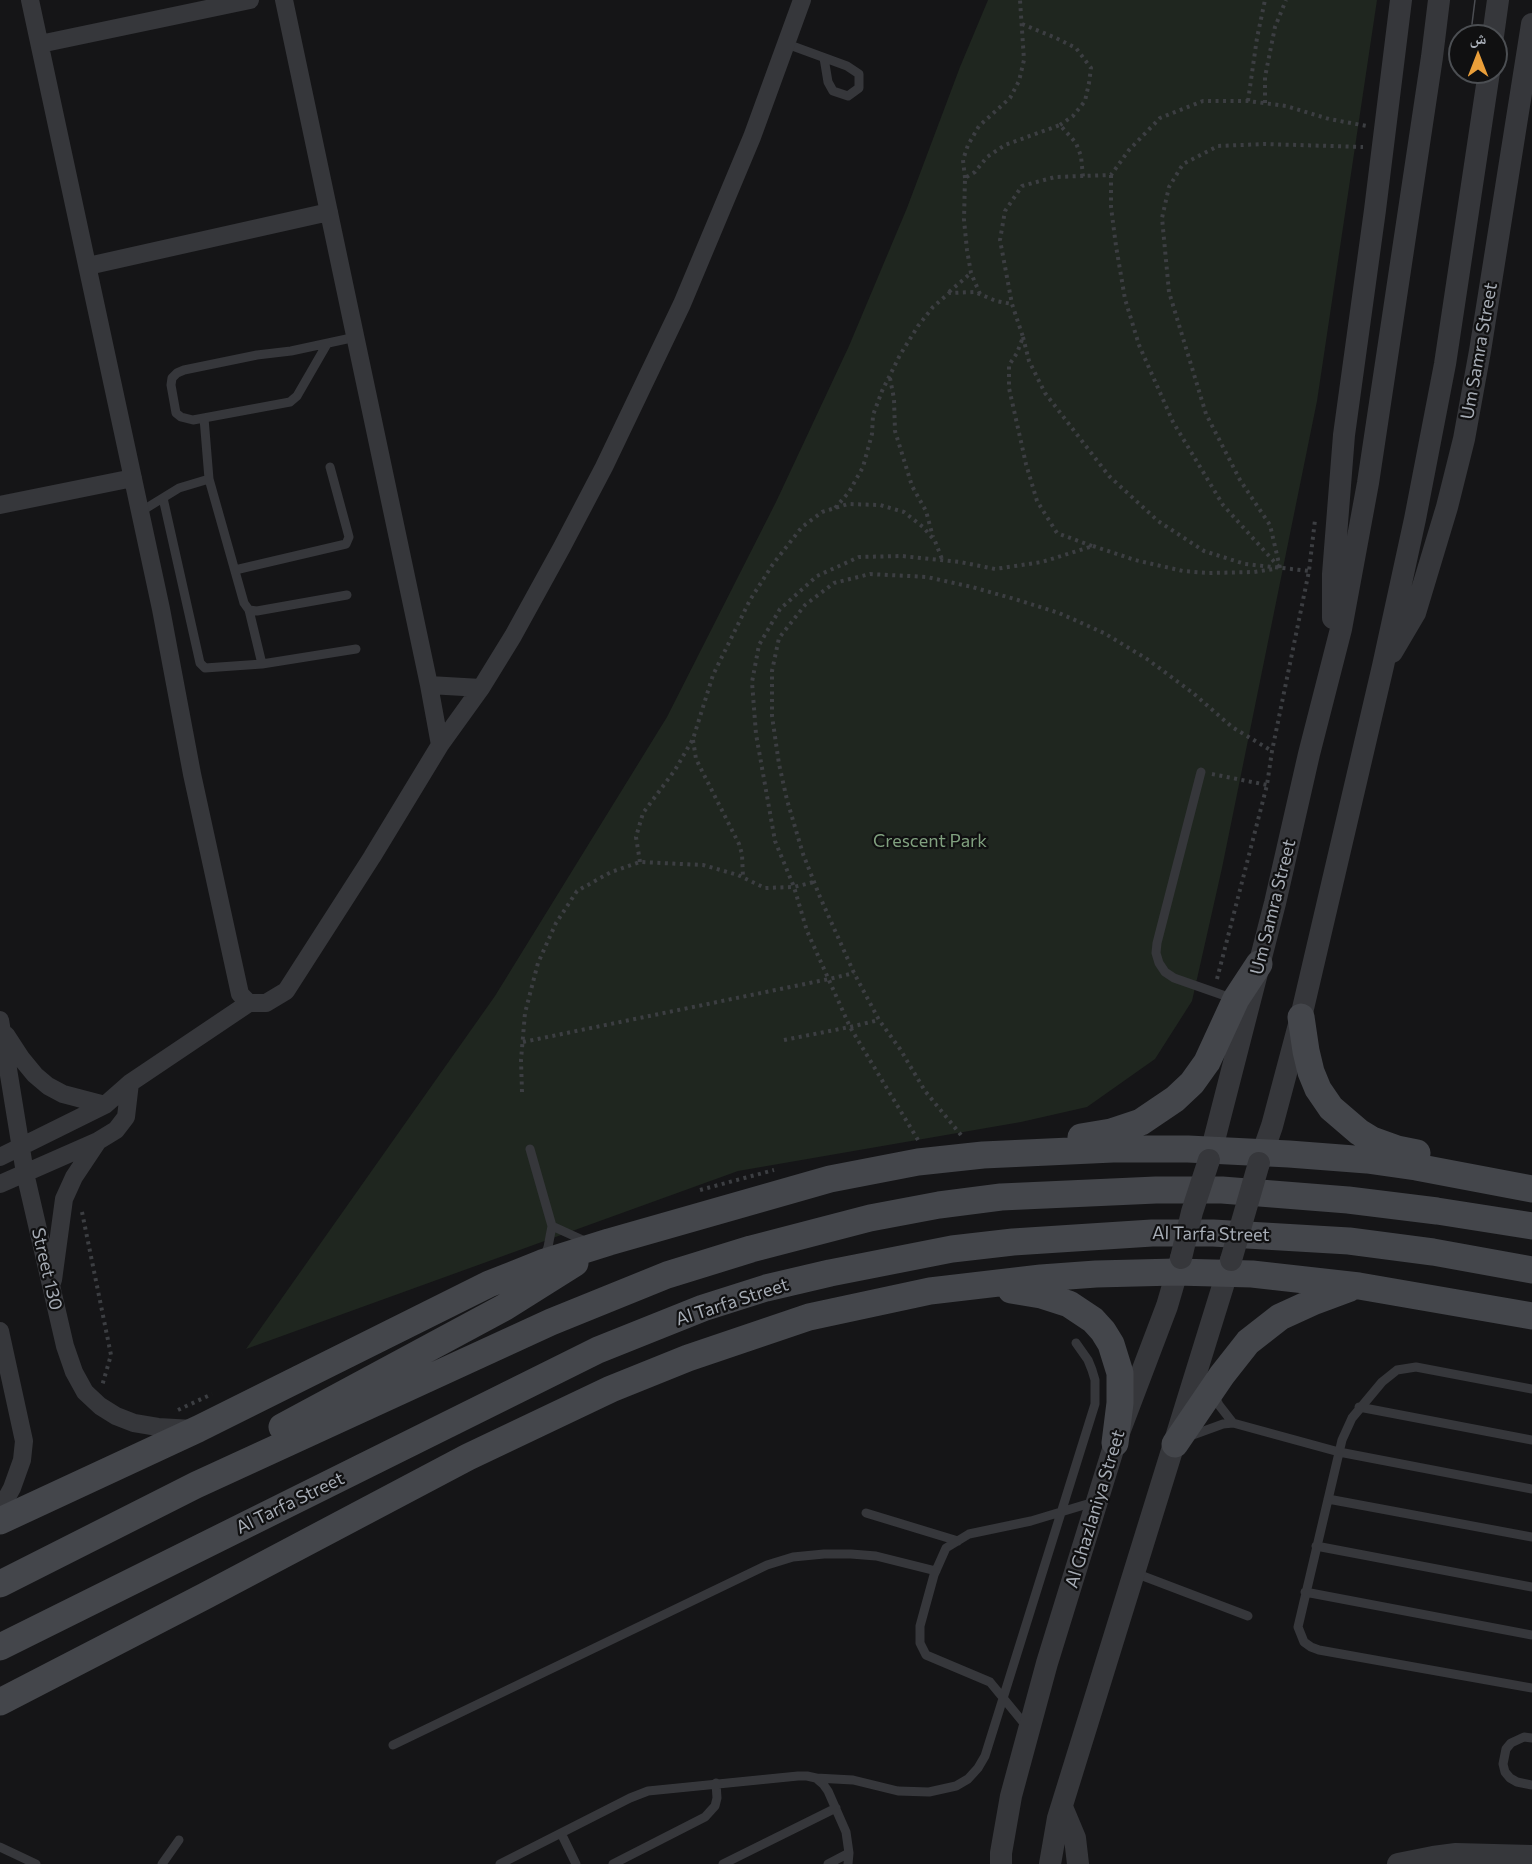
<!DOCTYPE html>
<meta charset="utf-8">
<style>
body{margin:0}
#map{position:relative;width:1532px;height:1864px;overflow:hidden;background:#151517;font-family:Commissioner,"Noto Naskh Arabic",sans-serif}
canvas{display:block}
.north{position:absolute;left:1448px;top:24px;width:60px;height:60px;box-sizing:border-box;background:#101011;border:2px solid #4c4f53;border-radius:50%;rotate:0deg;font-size:16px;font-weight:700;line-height:24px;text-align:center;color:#a7adb6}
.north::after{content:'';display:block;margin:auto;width:21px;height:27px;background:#ea9f3a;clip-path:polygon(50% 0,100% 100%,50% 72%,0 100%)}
</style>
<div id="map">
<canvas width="1532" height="1864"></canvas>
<div class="north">ش</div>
</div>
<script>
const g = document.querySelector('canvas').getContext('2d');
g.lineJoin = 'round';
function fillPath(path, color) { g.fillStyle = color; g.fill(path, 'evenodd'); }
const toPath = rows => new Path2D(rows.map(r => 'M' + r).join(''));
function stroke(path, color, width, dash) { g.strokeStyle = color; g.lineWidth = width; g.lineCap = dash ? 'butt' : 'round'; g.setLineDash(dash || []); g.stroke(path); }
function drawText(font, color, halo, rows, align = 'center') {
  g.font = font + ' Commissioner,sans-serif'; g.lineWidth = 4.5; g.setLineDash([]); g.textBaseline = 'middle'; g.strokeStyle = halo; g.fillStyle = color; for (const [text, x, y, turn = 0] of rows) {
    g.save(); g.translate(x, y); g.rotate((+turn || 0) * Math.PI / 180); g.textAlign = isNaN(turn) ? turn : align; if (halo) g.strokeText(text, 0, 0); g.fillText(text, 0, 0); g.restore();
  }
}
const green = toPath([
 [988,0,1377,0,1317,401,1222,868,1192,1001,1155,1059,1087,1107,1021,1122,738,1171,246,1349,495,996,667,717,776,502,849,346,907,208,960,67]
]);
const path = toPath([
 [1022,24,1056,38,1076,48,1091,68,1089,83,1085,101,1073,116,1060,125],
 [1248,101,1257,38,1265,0],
 [1265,103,1265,77,1275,27,1286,0],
 [1111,175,1111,207,1116,246,1125,299,1139,345,1173,422,1223,505,1279,567],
 [965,178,963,160,968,145,979,126,1010,98,1019,81,1024,60,1020,0],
 [949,292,971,273],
 [980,294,971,273,967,250,964,220,965,178,975,172,987,157,1005,145,1060,125,1076,143,1081,156,1083,177],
 [1023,337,1029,361,1045,393,1109,476,1158,521,1204,551,1245,564,1310,571],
 [890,378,894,399,895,431,912,486,926,511,933,537],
 [835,508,849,492,863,467,872,434,873,415,882,391,900,355,918,326,933,307,949,293,975,292,996,301,1012,304],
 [1092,546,1057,533,1037,501,1026,464,1009,388,1009,365,1017,353,1023,337,1012,304,1000,240,1005,211,1022,186,1055,177,1111,175,1129,150,1160,118,1203,101,1248,101,1286,106,1329,119,1367,126],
 [1093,546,1135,560,1183,571,1208,573,1254,572,1274,569],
 [1280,568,1270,525,1240,480,1206,414,1169,292,1162,218,1169,187,1183,164,1218,146,1265,144,1363,147],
 [693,740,696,759,739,844,742,854,743,877],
 [1212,774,1267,785],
 [640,862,636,837,643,813,675,770,693,739,713,675,750,600,773,564,802,527,822,512,848,504,880,505,904,512,923,527,935,541,942,559],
 [1217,979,1267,785,1272,751,1309,571,1315,520],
 [784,1040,850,1027,879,1020],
 [523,1042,829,979,854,973],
 [522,1092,521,1060,525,1013,538,963,556,923,577,891,611,872,640,862,703,865,738,875,765,888,794,887,814,882],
 [961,1135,925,1091,900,1049,879,1020,854,973,820,897,803,854,787,800,779,764,772,716,772,671,779,638,805,605,834,583,870,574,927,577,972,587,1018,600,1059,613,1104,633,1147,659,1193,693,1232,727,1272,751],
 [918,1140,850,1027,807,931,794,887,775,841,756,734,752,682,759,645,780,609,817,576,859,557,902,556,960,562,995,569,1042,562,1093,546],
 [700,1190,774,1170],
 [82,1212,111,1355,102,1386],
 [178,1410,212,1394]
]);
const service = toPath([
 [787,44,847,66,859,74,859,88,848,96,833,91,828,82,824,58],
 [327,344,297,396,290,402,193,420,181,417,176,413,171,385,172,378,177,373,184,370,257,355,291,351,356,337],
 [204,418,209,479],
 [163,498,200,663,205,668,262,664,249,610],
 [140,512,179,488,209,479,244,603,249,610,257,611,347,595],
 [235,570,346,544,349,537,330,467],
 [262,664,356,649],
 [1201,772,1157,943,1156,953,1159,963,1165,972,1174,978,1234,999],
 [530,1149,552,1226,548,1247,544,1258],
 [552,1226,587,1242],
 [1532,1389,1416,1367,1397,1370,1382,1382,1352,1418,1342,1440,1298,1627,1304,1642,1311,1647,1319,1650,1532,1688],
 [1214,1395,1219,1405,1233,1423],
 [1359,1407,1532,1440],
 [1190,1436,1223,1424,1233,1423,1339,1452,1532,1489],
 [1328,1499,1532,1537],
 [866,1513,958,1541],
 [1316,1546,1532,1587],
 [1135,1573,1248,1616],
 [1305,1592,1532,1635],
 [1027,1727,990,1682,926,1655,920,1643,920,1626,934,1575,946,1548,969,1534,1031,1521,1094,1502],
 [1532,1738,1524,1737,1511,1743,1506,1749,1503,1764,1505,1772,1510,1778,1517,1782,1532,1785],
 [393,1745,767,1565,793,1557,824,1554,851,1554,876,1556,936,1571],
 [816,1778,853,1780,898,1791,929,1792,956,1786,968,1779,978,1768,985,1756,1095,1404,1095,1380,1092,1370,1088,1360,1076,1343],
 [561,1833,576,1864],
 [0,1847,36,1864],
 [162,1864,179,1840],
 [500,1864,630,1798,648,1791,798,1776,807,1776,816,1778,823,1784,828,1791,846,1832,849,1853,848,1864],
 [613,1864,705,1817,715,1806,717,1798,716,1783],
 [723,1864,836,1808],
 [828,1864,849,1853]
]);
const minor = toPath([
 [30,0,161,609,192,774,240,994,249,1003,266,1003,286,991,372,857,440,745,481,688,513,636,562,547,604,467,682,304,752,137,802,0],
 [284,0,429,685,440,745],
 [40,44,250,0],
 [88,266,329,212],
 [0,505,133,478],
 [429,685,481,688],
 [0,1020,25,1173,65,1346,74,1372,85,1392,100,1406,116,1416,134,1423,158,1427,193,1429],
 [6,1035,21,1058,35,1075,48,1086,63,1094,105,1105],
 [0,1157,105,1105,130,1083,249,1003],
 [0,1184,98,1141,116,1130,126,1117,130,1083],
 [53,1280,64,1199,74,1177,98,1141],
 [0,1331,24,1441,22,1460,12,1488,0,1510]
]);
const tertiary = toPath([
 [1493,36,1498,0],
 [1333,618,1333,574,1344,435,1375,210,1401,0],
 [1392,652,1415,613,1447,507,1464,439,1480,351,1532,24],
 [1209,1160,1275,903,1309,754,1341,629,1368,483,1432,57,1439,0],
 [1259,1163,1272,1126,1301,1017,1383,666,1415,519,1445,364,1489,72],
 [1062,1807,1075,1838,1078,1864],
 [1001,1864,1001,1853,1011,1796,1047,1663,1115,1443,1167,1306,1181,1258],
 [1050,1864,1058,1818,1231,1260],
 [1398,1864,1433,1857,1456,1854,1532,1856]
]);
const secondary = toPath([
 [1301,1017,1306,1051,1311,1072,1318,1089,1331,1108,1359,1132,1372,1140,1397,1149,1417,1153],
 [1081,1137,1111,1132,1141,1122,1175,1099,1192,1083,1207,1062,1236,999,1259,964],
 [1011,1290,1041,1295,1069,1304,1093,1320,1103,1331,1111,1344,1120,1373,1120,1403,1115,1443],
 [282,1427,505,1307,575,1263],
 [1175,1444,1222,1375,1248,1342,1280,1317,1315,1301,1350,1288],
 [0,1521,198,1429,489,1284,512,1275,542,1263,609,1242,830,1179,918,1162,983,1155,1113,1149,1188,1149,1289,1154,1367,1160,1416,1167,1532,1189],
 [0,1584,196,1485,551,1322,667,1275,751,1249,870,1218,939,1205,1001,1197,1156,1190,1222,1190,1348,1200,1437,1211,1532,1226],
 [0,1647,598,1350,703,1308,766,1288,830,1273,952,1249,1013,1242,1152,1233,1213,1233,1349,1241,1433,1252,1532,1270],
 [0,1702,205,1596,468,1457,611,1389,688,1358,809,1317,930,1291,1041,1278,1096,1274,1176,1272,1252,1274,1359,1286,1532,1316]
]);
const tram = toPath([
 [1472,24,1475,0]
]);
const tertiaryBridge = toPath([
 [1181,1258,1192,1212,1209,1160],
 [1231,1260,1259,1163]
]);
const streetNames = [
 ["Um Samra Street",1479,351,-80],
 ["Um Samra Street",1273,907,-76],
 ["Al Tarfa Street",1211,1234,1],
 ["Street 130",47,1269,77],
 ["Al Tarfa Street",732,1302,-18],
 ["Al Tarfa Street",290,1503,-26],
 ["Al Ghazlaniya Street",1095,1509,-73]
];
const parkNames = [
 ["Crescent Park",930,841]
];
fillPath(green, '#1f261f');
stroke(path, '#3c3e42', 4, [3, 4.5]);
stroke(service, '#36373b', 9);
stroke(minor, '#36373b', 18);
stroke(tertiary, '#36373b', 22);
stroke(secondary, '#44464b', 27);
stroke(tram, '#4b4d52', 1.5);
stroke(tertiaryBridge, '#36373b', 22);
drawText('18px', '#a7adb6', '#101011', streetNames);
drawText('18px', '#80a07f', '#101011', parkNames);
</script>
